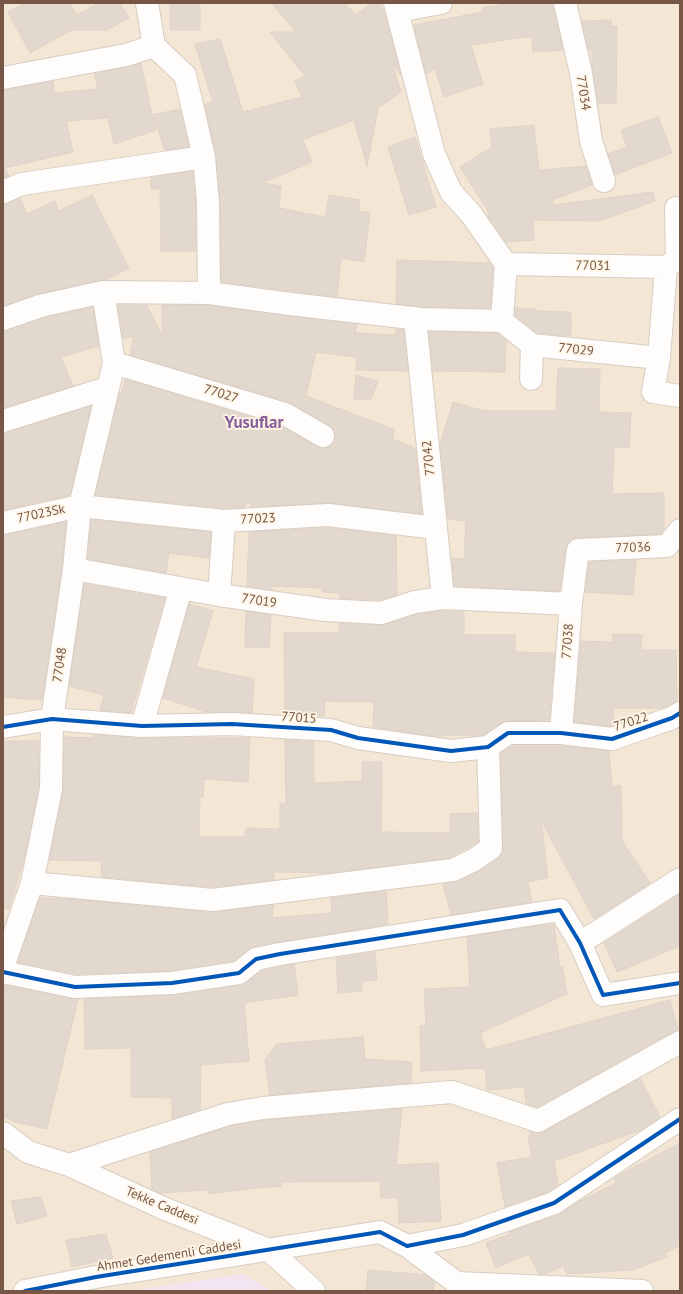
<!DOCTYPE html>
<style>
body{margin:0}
#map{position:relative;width:683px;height:1294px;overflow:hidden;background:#f7f0e5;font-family:"PT Sans",sans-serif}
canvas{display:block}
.frame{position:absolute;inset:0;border:4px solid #765644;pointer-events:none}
</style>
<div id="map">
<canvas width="683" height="1294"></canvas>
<div class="frame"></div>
</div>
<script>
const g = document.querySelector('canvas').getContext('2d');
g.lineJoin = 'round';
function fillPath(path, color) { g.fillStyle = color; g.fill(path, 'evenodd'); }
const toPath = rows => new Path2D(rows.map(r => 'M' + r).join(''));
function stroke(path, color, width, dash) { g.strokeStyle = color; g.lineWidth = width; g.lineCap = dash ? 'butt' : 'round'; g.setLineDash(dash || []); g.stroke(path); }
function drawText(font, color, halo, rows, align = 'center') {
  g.font = font + ' "PT Sans",sans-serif'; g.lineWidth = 3.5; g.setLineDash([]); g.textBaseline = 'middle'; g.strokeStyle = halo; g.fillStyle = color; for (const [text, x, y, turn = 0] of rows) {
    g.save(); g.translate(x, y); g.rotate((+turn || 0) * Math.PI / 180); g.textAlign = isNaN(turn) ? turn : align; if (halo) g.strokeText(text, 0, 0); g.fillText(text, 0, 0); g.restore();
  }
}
const residential = toPath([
 [3,3,680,3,680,1291,3,1291]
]);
const education = toPath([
 [243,1274,272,1291,128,1291]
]);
const building = toPath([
 [25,3,70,3,77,15,99,3,120,3,129,18,107,30,71,30,30,53,8,12,25,3],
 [170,3,200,3,200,30,170,30,170,3],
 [271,3,345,3,355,15,373,3,379,3,384,11,401,76,392,63,401,92,378,108,367,166,354,120,303,140,312,162,262,183,281,186,279,208,325,217,329,195,360,200,358,211,370,213,364,262,341,258,337,297,221,282,220,203,216,156,205,104,213,102,195,44,220,39,243,112,302,97,295,81,305,76,270,32,296,32,271,3],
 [512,3,519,3,519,5,553,3,563,50,533,52,532,36,471,45,483,84,444,97,435,69,426,74,414,25,483,12,482,8,512,3],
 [611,20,611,26,617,26,616,103,598,103,592,65,592,50,589,50,582,21,611,20],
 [141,63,152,115,180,109,189,147,165,150,153,117,156,130,114,144,108,118,66,121,73,152,5,168,9,176,3,178,3,90,53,81,54,93,98,89,94,74,141,63],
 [658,117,672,153,615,175,608,154,627,147,621,130,658,117],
 [534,125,539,170,586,166,592,185,553,200,554,205,653,192,655,201,599,221,533,220,534,240,506,242,495,226,495,222,492,222,488,216,488,211,460,167,492,147,490,129,534,125],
 [415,137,436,207,409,215,388,147,415,137],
 [193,171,196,204,196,251,161,251,160,189,151,189,151,177,193,171],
 [92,195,129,268,106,280,37,294,3,306,3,204,20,198,27,214,55,201,59,211,92,195],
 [397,260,490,263,493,268,490,308,421,307,396,304,397,260],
 [118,305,147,305,162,336,162,305,208,305,357,324,355,333,396,335,396,329,404,330,408,371,356,370,357,357,316,352,306,396,395,430,392,439,415,448,422,514,327,503,250,507,251,503,247,502,245,507,224,508,95,495,120,393,122,392,125,379,280,426,317,447,323,448,329,447,334,443,335,436,334,430,329,425,289,402,130,355,134,336,123,339,118,305],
 [93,307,99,346,61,357,73,386,3,408,3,331,43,318,93,307],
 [515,308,536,309,536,311,571,312,571,336,537,333,515,315,515,308],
 [429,332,497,333,506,340,505,372,433,371,429,332],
 [558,368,600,369,599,412,631,413,629,448,614,447,612,494,664,493,664,530,661,534,577,538,572,539,566,548,560,590,558,591,454,586,452,558,464,559,466,521,448,519,440,445,453,402,484,411,556,411,558,368],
 [356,375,378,381,371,399,354,399,356,375],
 [91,406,70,495,3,510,3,433,91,406],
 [91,520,211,532,209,558,169,553,166,573,88,559,91,520],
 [66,522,62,568,42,700,3,697,3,535,66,522],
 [328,528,396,536,397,595,379,600,340,598,340,593,322,592,322,588,272,586,272,590,247,586,249,532,328,528],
 [636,560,633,595,585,592,589,562,636,560],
 [84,584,165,598,131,713,100,710,104,695,69,686,84,584],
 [189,604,213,611,196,667,254,679,252,713,207,712,163,698,189,604],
 [246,611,271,615,269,648,245,647,246,611],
 [444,611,464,612,464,635,515,635,515,652,555,653,549,720,508,721,501,723,483,735,433,736,373,727,374,702,325,701,324,716,285,715,284,633,339,633,339,623,381,625,418,614,444,611],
 [613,634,642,635,641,650,676,650,677,701,663,708,614,708,613,725,611,726,574,722,581,641,613,642,613,634],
 [94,735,142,738,250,738,248,782,204,779,203,797,200,797,199,837,245,837,246,828,280,829,280,804,286,804,285,740,314,742,314,783,362,781,362,762,382,762,381,832,450,833,450,814,477,813,478,842,449,858,330,873,274,872,274,880,213,887,101,877,102,861,49,860,63,791,64,737,94,738,94,735],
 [3,741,39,741,39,788,24,859,9,909,3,908,3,741],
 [512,746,560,746,609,751,612,786,621,786,622,841,650,883,594,919,541,820,548,878,528,882,532,902,451,915,443,884,458,881,479,871,502,853,501,753,512,746],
 [386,891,388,924,253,947,234,961,171,971,76,974,18,962,40,898,81,900,212,912,273,905,272,918,332,913,331,898,386,891],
 [680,894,680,946,617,972,604,943,680,894],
 [554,925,560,968,562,967,567,994,480,1033,486,1050,670,1000,678,1030,643,1047,643,1048,537,1107,526,1104,524,1087,487,1090,485,1068,421,1071,420,1026,426,1025,424,989,470,987,467,937,536,926,554,925],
 [375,952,377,980,362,981,362,991,338,993,336,958,375,952],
 [294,964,298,995,244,1003,249,1061,201,1065,200,1110,172,1119,172,1098,131,1097,131,1048,85,1049,84,999,173,995,241,985,262,971,294,964],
 [4,985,78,999,47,1129,15,1122,3,1116,4,985],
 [363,1037,365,1059,412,1062,411,1083,270,1095,265,1060,277,1044,363,1037],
 [640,1078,660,1117,641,1130,554,1161,558,1185,548,1192,505,1207,497,1163,532,1157,528,1136,530,1136,529,1131,539,1133,544,1132,640,1078],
 [402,1109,396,1165,438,1163,441,1221,399,1223,398,1198,381,1198,380,1181,281,1182,281,1186,255,1188,209,1194,208,1190,160,1193,152,1189,150,1152,231,1126,265,1120,402,1109],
 [680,1143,680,1245,665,1253,667,1257,633,1270,567,1274,563,1266,546,1274,539,1274,529,1254,496,1268,486,1243,510,1234,509,1232,561,1213,578,1202,616,1183,614,1178,680,1143],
 [41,1197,47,1216,17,1224,11,1201,41,1197],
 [106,1234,113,1258,72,1267,66,1240,106,1234],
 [368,1270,426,1275,434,1281,433,1291,366,1291,368,1270]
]);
const minor = toPath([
 [147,3,154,46,185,75,204,157,208,203,209,293],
 [395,3,434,154,451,192,471,214,506,264,502,321],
 [565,3,581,73,591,141,604,181],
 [397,11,441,3],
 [3,78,126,55,154,46],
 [3,192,22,184,204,157],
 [506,264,666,267,677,259,676,208],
 [666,267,659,358,653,392,680,396],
 [415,318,443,598],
 [3,319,40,306,103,292,209,293,290,304,420,319,502,321],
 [502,321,532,345,659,358],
 [114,363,285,414,323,436],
 [531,379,532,345],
 [3,421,107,388],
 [3,523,80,506,224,521,328,515,436,528],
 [74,569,219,595,326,610,381,613,415,602,443,598,571,604],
 [219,595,224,521],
 [142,726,181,588],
 [3,727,52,719,142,726,232,724,331,730,358,738,451,751,488,747,508,733,561,733,612,739,672,718,680,713],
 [561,733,571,604,578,550,667,546,680,530],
 [32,883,213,900,453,870,474,860,491,848,488,747],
 [580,943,680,879],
 [3,967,32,883,51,789,52,719,74,569,80,506,114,363,103,292],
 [3,972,75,987,172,983,239,973,256,959,280,954,560,910,580,943,603,995,680,983],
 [3,1133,28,1152,69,1165,163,1208,269,1250,314,1291],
 [69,1165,228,1114,263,1108,343,1101,452,1092,538,1121,680,1042],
 [407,1246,457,1283,642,1291],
 [25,1291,96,1277,380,1232,407,1246,463,1235,554,1203,680,1119]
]);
const cycleway = toPath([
 [3,727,52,719,142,726,232,724,331,730,358,738,451,751,488,747,508,733,561,733,612,739,672,718,680,713],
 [3,972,75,987,172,983,239,973,256,959,280,954,560,910,580,943,603,995,680,983],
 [25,1291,96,1277,380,1232,407,1246,463,1235,554,1203,680,1119]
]);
const streetNames = [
 ["77034",583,93,81],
 ["77031",593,266,1],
 ["77029",576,350,6],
 ["77027",221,394,17],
 ["77042",429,458,-96],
 ["77023Sk",41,514,-12],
 ["77023",258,519,-3],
 ["77036",633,548,-2],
 ["77019",259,601,8],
 ["77038",568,641,-86],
 ["77048",60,665,-82],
 ["77015",299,718,4],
 ["77022",631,722,-18],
 ["Tekke Caddesi",162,1206,23],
 ["Ahmet Gedemenli Caddesi",169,1256,-9]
];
const districtNames = [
 ["Yusuflar",254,423]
];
fillPath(residential, '#f4e6d4');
fillPath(education, '#f3e4f1');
fillPath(building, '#e3d8cd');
stroke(building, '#e0d3c7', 1);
stroke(minor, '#d8cdc4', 24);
stroke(minor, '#fefdfb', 22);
stroke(cycleway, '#0057b8', 4);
drawText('13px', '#765644', '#fff5e6', streetNames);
drawText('bold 17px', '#875f9b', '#fff5e6', districtNames);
</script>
